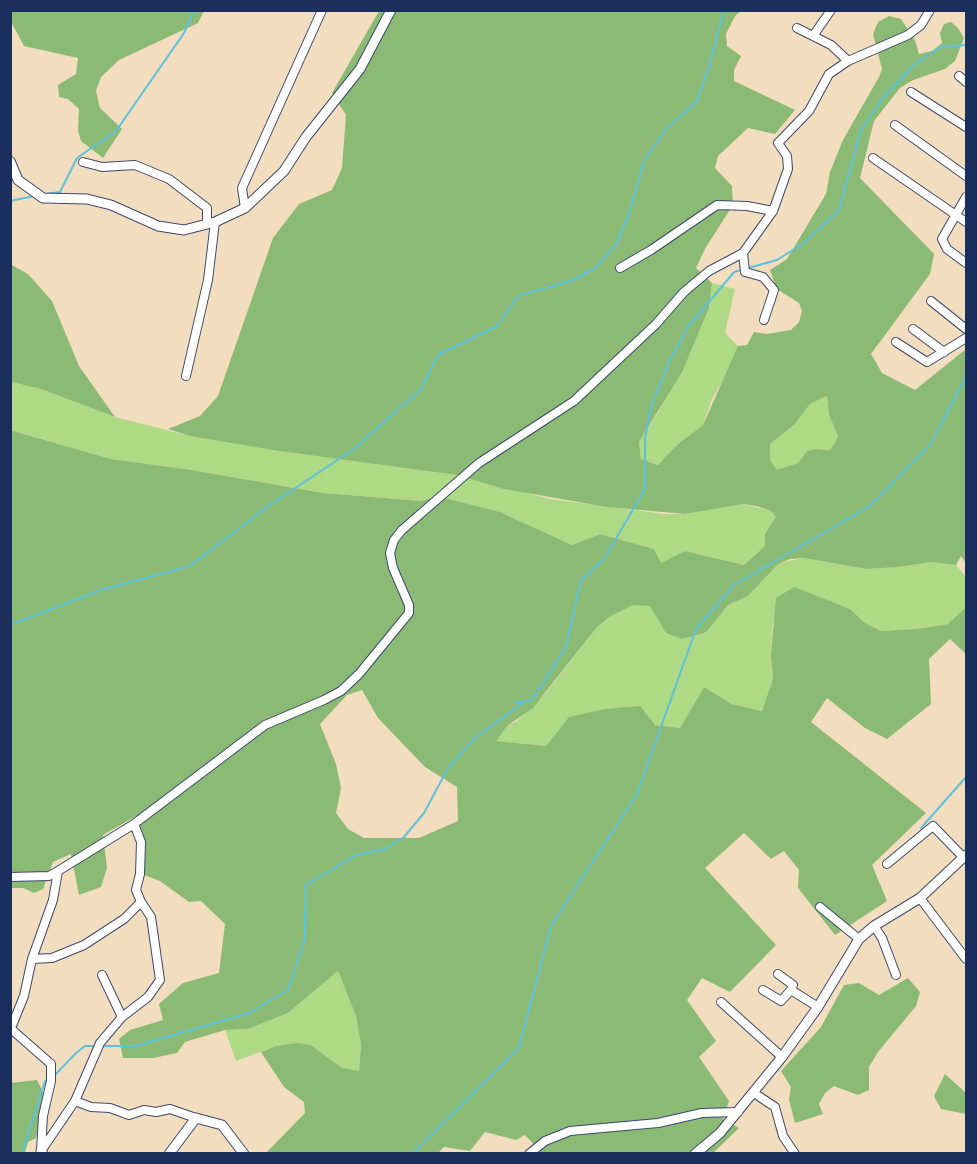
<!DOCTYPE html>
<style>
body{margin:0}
#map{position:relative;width:977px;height:1164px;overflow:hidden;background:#f3ddbf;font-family:Delius,sans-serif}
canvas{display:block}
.frame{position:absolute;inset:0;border:12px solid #1b2f5e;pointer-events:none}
</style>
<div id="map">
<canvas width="977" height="1164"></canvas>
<div class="frame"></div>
</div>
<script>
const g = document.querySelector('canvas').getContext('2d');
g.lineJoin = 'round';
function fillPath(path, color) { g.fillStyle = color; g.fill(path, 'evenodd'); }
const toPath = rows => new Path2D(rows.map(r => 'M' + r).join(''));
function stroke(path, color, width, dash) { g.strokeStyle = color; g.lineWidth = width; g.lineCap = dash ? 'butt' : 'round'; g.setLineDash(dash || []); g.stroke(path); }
const green = toPath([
 [712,283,735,289,725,333,738,346,729,369,712,399,703,425,678,444,659,465,641,459,639,442,659,411,709,308],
 [10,382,41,389,115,417,190,436,457,475,550,499,664,514,685,514,743,504,771,511,776,517,765,541,765,546,744,565,685,551,661,564,654,549,600,534,572,545,500,512,437,496,422,501,323,493,192,470,111,459,11,430],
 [827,396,829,415,838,436,835,443,830,450,814,449,807,451,798,463,776,471,770,460,770,444,794,425,810,404],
 [804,558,866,569,899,567,931,562,956,565,966,577,966,607,948,624,917,629,881,631,865,623,850,609,794,588,773,624,771,656,773,679,763,711,732,704,704,687,680,728,655,725,605,709,569,718,546,746,495,741,507,726,517,721,546,693,597,627,609,617,633,605,650,605,658,618,717,618,728,605,748,596,778,563],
 [338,971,356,1016,361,1045,359,1072,342,1068,311,1045,276,1046,236,1061,225,1030,248,1029,288,1013]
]);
const forest = toPath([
 [10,11,11,10,204,11,198,23,119,60,101,77,96,91,100,108,122,129,103,158,81,141,78,131,79,109,68,99,59,97,58,85,76,74,78,58,24,46,11,22],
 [379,11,741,11,735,16,726,34,727,46,741,56,734,70,734,81,795,110,775,134,748,128,718,156,715,168,732,186,733,205,706,247,696,268,712,283,709,308,682,372,639,442,641,459,658,465,678,444,703,425,738,346,747,345,754,332,767,334,791,330,799,322,802,311,799,303,777,289,770,270,787,259,826,194,830,172,843,140,879,77,882,69,873,34,878,22,889,16,901,19,915,40,919,54,932,51,942,43,940,33,944,24,951,22,958,28,964,38,955,61,945,69,913,80,900,88,874,121,860,178,934,254,930,274,871,354,882,373,915,390,966,349,966,563,961,556,956,565,931,562,899,567,866,569,804,558,790,559,778,564,748,596,728,605,706,632,682,639,666,633,650,606,633,605,609,617,597,627,533,708,507,726,496,741,546,746,569,717,605,709,640,706,655,725,680,728,704,687,732,704,762,711,773,679,771,656,776,598,794,587,850,609,865,623,881,631,917,629,948,624,966,607,966,654,950,639,929,659,931,704,887,739,865,728,827,698,811,722,926,813,872,865,887,901,835,935,798,888,799,870,784,851,771,859,744,833,705,868,776,945,730,992,702,978,687,1000,716,1041,699,1057,729,1101,723,1119,739,1128,713,1153,542,1153,525,1135,516,1140,485,1132,470,1151,444,1147,437,1154,266,1153,305,1113,304,1102,284,1087,261,1052,276,1046,298,1043,311,1045,342,1068,359,1071,361,1045,356,1016,338,971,288,1013,248,1029,225,1030,185,1042,177,1053,153,1058,123,1058,119,1039,130,1030,163,1020,159,1004,183,983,219,973,225,924,201,901,189,902,160,881,144,875,143,834,136,816,103,835,107,868,101,887,79,895,71,854,53,862,43,889,34,893,23,888,11,888,10,430,111,459,192,470,323,493,422,501,437,496,500,512,572,545,600,534,654,549,661,563,685,551,744,565,765,546,765,534,776,517,771,511,756,506,743,504,685,514,607,507,504,489,457,475,273,450,190,436,168,429,200,416,218,396,273,238,299,204,332,190,342,168,346,115,332,93],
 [827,396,829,415,838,436,835,443,830,450,814,449,807,451,798,463,777,470,770,460,770,444,794,425,810,404],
 [362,690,378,718,425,767,457,787,458,821,419,838,364,838,348,829,336,813,341,788,336,764,320,724,347,695],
 [10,264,28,274,52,301,79,366,115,417,41,389,11,382],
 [908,978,920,992,916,1006,878,1052,869,1067,869,1090,858,1095,834,1086,825,1093,819,1104,823,1114,795,1123,789,1100,791,1087,781,1071,821,1027,844,985,859,983,879,995],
 [945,1074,966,1093,966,1114,941,1109,934,1096],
 [37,1080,44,1094,36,1138,28,1142,25,1153,11,1153,10,1083]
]);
const stream = toPath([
 [46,194,60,192,77,158,116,131,184,33,194,10],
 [10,201,34,196],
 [10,625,101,590,190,566,267,507,354,449,421,389,438,355,497,326,518,296,573,280,594,269,616,245,629,214,644,161,667,128,696,103,708,70,724,10],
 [921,828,966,777],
 [102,1046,136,1046,249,1013,288,990,305,939,306,885,356,855,385,849,404,837,424,813,448,768,475,738,524,702,514,703,532,700,566,647,581,580,604,559,645,489,645,439,651,407,670,360,688,327,734,272,777,260,804,243,839,210,861,130,882,99,914,65,941,47,966,45],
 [54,1076,76,1053,85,1046,96,1046],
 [22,1154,45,1081,49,1079],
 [412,1154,519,1048,551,926,637,794,696,629,734,585,870,506,930,445,966,377]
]);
const minor = toPath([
 [831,10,813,36,831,45,848,61],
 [797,28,813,36],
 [959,76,966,82],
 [911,92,966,127],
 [895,125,966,176],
 [873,158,966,222],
 [83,162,102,167,135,165,169,179,207,208,207,224],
 [966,197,942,239,947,249,966,263],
 [245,208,242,188,322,10],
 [743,253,745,272,763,277,774,290,764,320],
 [620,268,651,250,717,205,747,206,773,211],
 [931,301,966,329],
 [913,329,944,352],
 [896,342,927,362,966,338],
 [186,376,208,280,215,222],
 [887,864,933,826,964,858],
 [10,877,49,876,58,871],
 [920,898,966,959],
 [820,907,859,939],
 [874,926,882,938,896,975],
 [32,959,52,958,84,945,124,919,141,902],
 [778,974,793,985,791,990],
 [102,975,122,1017],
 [763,990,781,1001,791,990,818,1007],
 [721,1002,782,1057],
 [10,1028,51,1064,51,1081,43,1116,41,1151],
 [11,1028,24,996,32,959,53,900,58,871,134,824,265,725,324,700,341,691,359,674,409,613,409,605,393,568,390,553,394,540,402,530,479,463,574,401,656,324,684,292,709,271,743,253,773,211,788,169,787,156,778,143,809,111,829,74,848,61,908,35,921,25,930,10],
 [754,1093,775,1107,783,1136,795,1154],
 [75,1101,91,1107,110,1108,129,1115,144,1110,156,1112,170,1109,196,1118],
 [41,1151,75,1101,100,1043,122,1017,148,997,160,980,151,917,141,902,136,890,140,874,141,842,134,824],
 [529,1154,545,1141,570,1131,658,1123,702,1113,738,1112]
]);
const tertiary = toPath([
 [10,161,18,180,43,198,87,199,111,205,158,226,184,230,215,222,245,208,284,171,306,137,360,69,391,10],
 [41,1151,43,1154],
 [169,1154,196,1118,222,1125,244,1154],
 [695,1154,720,1133,782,1057,818,1007,859,939,874,926,920,898,966,855]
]);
fillPath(green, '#aeda86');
fillPath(forest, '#8aba73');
stroke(stream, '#5dc1db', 2);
stroke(minor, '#3b496d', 10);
stroke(tertiary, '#3b496d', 11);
stroke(minor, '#fff', 8);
stroke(tertiary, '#fff', 9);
</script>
